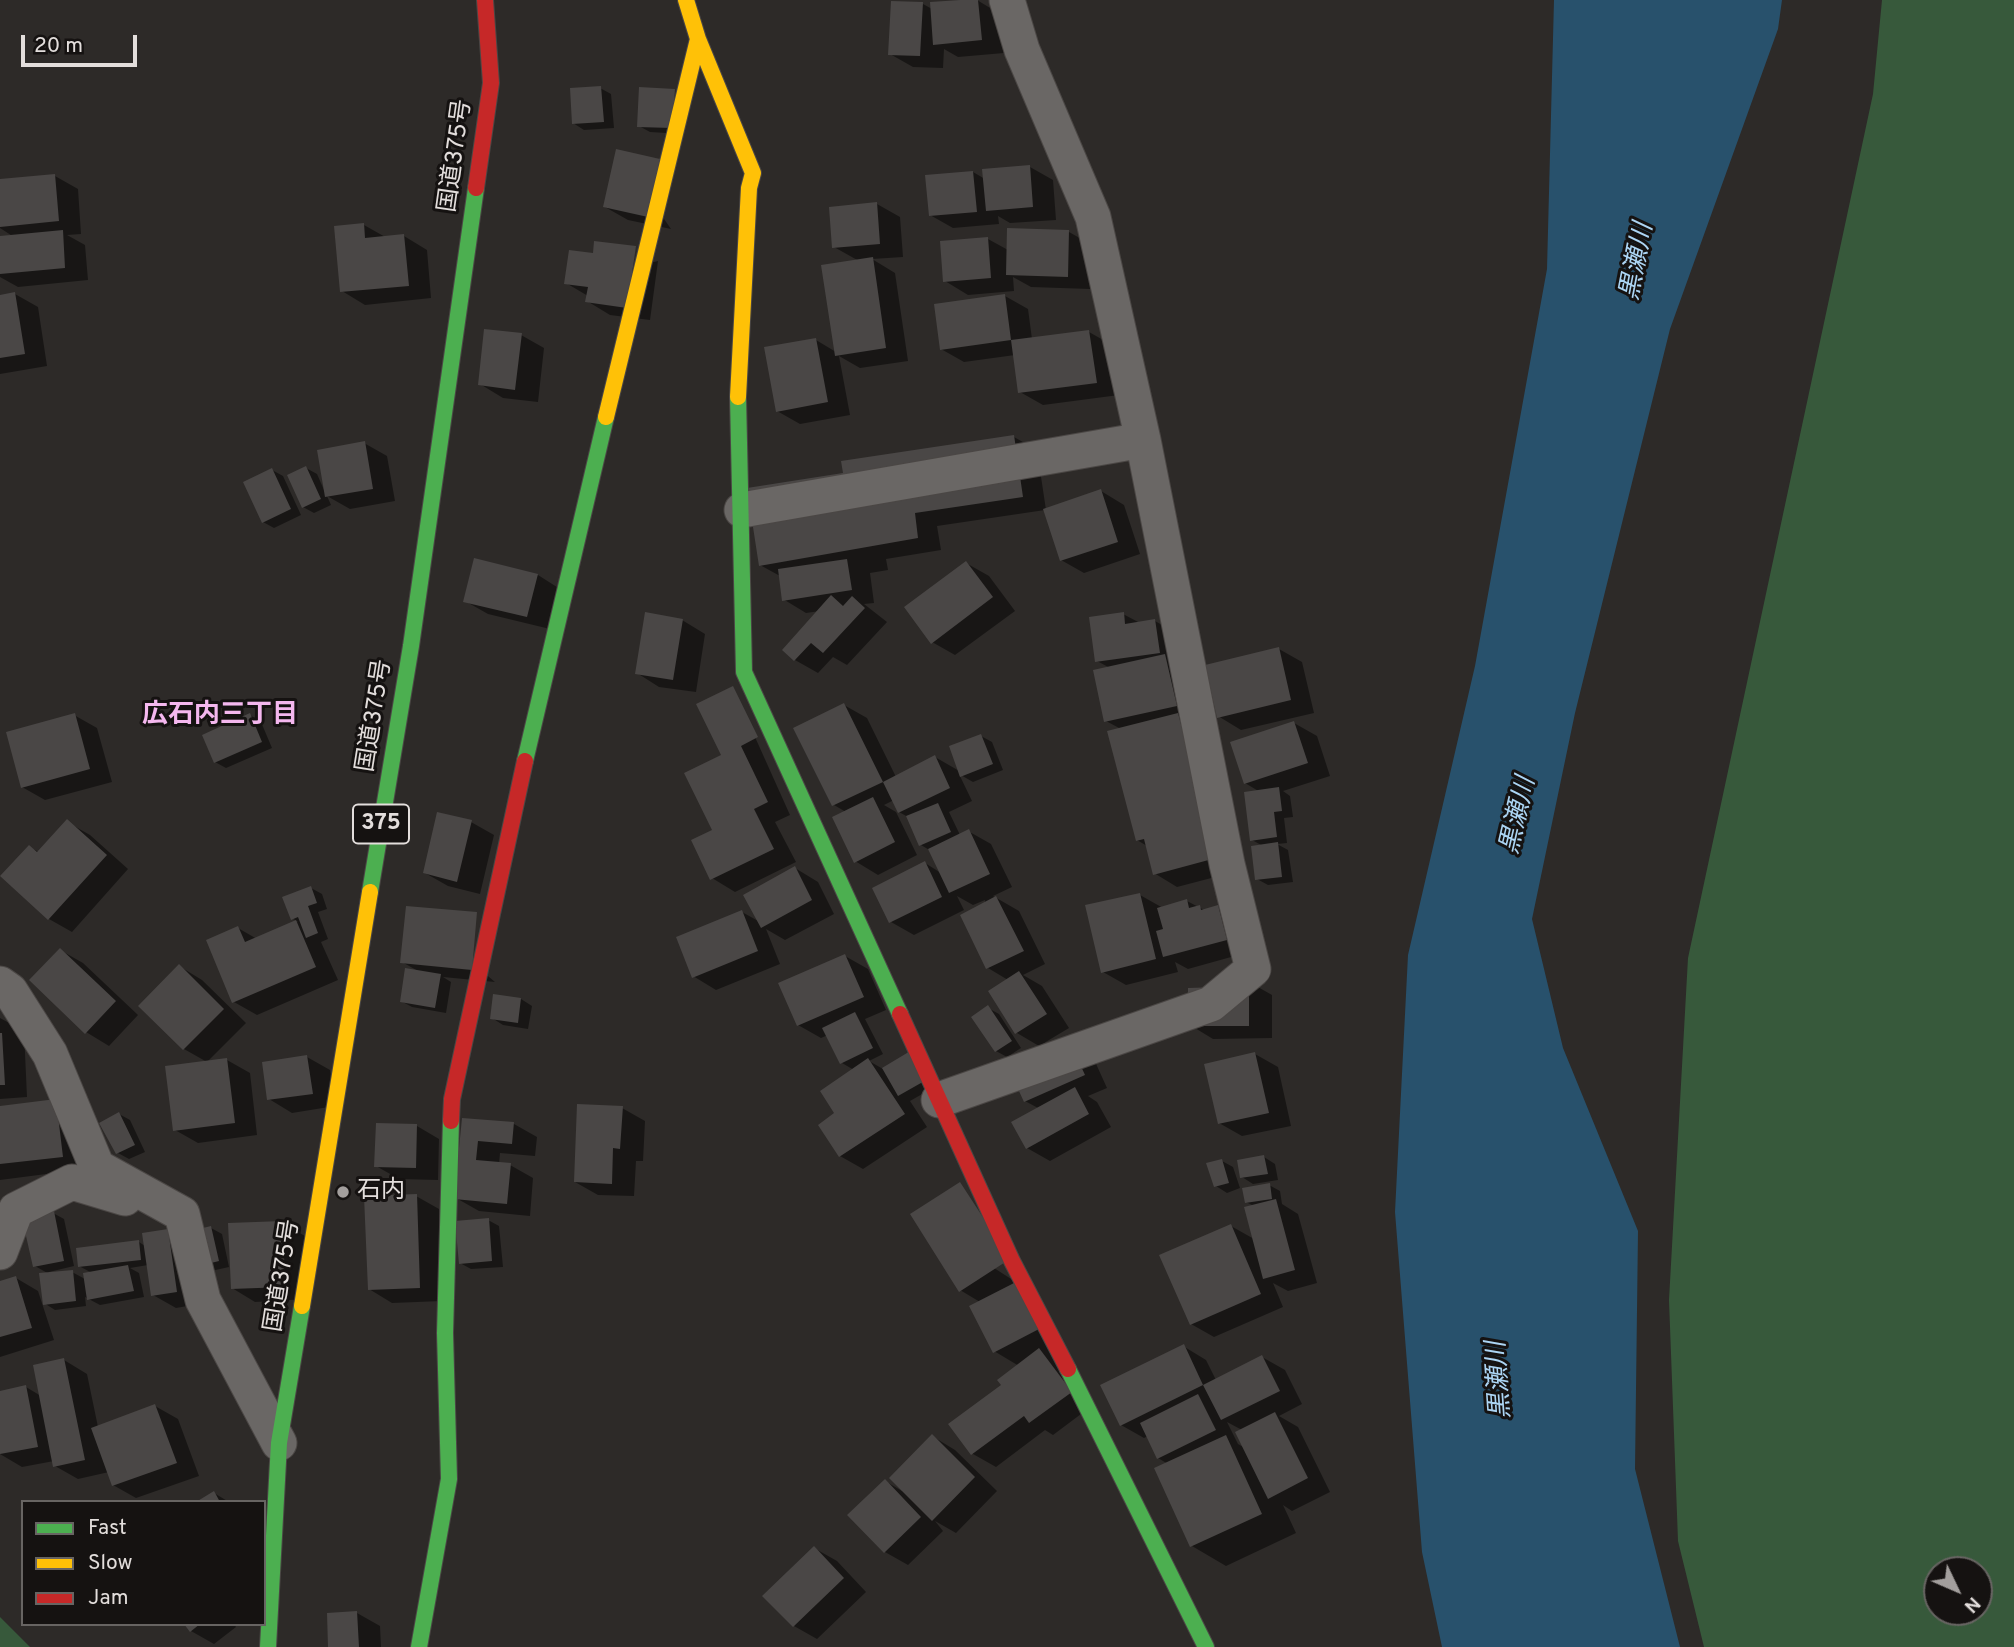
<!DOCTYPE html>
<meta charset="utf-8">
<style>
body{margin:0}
#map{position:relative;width:2014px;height:1647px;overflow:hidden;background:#2d2a28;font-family:Overpass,sans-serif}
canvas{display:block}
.legend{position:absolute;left:21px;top:1500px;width:245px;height:126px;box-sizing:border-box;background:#151211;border:2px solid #676462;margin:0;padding:9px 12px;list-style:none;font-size:21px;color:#e3dedc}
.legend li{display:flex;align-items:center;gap:14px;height:35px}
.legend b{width:35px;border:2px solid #676462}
.north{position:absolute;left:1923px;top:1556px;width:70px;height:70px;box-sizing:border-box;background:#151211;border:2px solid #676462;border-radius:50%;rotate:134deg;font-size:19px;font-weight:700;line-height:28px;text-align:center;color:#e3dedc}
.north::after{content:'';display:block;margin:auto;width:24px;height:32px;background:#a39f9d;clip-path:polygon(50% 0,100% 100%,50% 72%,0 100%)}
.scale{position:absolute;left:21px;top:35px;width:116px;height:32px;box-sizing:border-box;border:4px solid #e3dedc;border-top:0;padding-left:9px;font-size:21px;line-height:24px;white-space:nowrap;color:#e3dedc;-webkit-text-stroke:5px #151211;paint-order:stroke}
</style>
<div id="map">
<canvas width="2014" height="1647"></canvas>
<ul class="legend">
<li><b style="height:9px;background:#4caf50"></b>Fast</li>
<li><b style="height:9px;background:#ffc107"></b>Slow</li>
<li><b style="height:9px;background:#c62828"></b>Jam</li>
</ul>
<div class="north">N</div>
<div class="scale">20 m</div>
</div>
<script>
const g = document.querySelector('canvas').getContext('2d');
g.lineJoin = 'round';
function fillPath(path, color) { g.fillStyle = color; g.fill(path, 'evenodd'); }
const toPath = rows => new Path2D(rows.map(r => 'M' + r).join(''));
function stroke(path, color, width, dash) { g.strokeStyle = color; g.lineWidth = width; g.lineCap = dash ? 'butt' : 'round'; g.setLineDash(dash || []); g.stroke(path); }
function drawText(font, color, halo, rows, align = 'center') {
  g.font = font + ' Overpass,"Noto Sans JP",sans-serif'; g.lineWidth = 6; g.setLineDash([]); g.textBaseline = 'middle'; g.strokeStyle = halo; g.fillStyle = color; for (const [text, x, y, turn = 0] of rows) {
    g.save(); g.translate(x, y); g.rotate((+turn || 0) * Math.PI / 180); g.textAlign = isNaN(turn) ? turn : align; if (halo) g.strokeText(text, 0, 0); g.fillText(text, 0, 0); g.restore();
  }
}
const forest = toPath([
 [1882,0,2014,0,2014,1647,1704,1647,1678,1541,1669,1300,1688,958,1873,94],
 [1937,1570,1979,1570,1979,1612,1937,1612],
 [0,1617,30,1647,0,1647]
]);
const water = toPath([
 [1554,0,1782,0,1778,29,1670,329,1575,713,1532,919,1563,1048,1638,1231,1635,1469,1680,1647,1442,1647,1422,1552,1395,1212,1408,955,1475,666,1547,269]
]);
const shadow = toPath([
 [977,0,1000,14,1004,53,958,57,944,49,943,68,913,67,890,54,923,4,932,9],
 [600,88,611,94,614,128,584,130,573,123],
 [686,97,683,134,650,132,639,126],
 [617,151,671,229,628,220,605,207],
 [1030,167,1053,180,1056,220,1010,223,998,216,999,224,953,228,930,215,973,172,985,179],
 [55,176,78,189,81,234,67,235,85,245,88,280,18,287,0,277,0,238,14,237,0,228,0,181],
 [877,204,900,217,903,257,872,259,895,273,908,361,860,368,839,356,850,415,800,424,777,411,816,340,836,352,859,261,834,247],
 [364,225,387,238,404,236,427,250,431,298,365,305,342,291],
 [1069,232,1092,245,1090,289,1031,287,1013,277,1014,291,968,295,945,281,988,239,1008,250],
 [658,261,650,320,610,315,587,301,588,296,566,283],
 [15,294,38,307,47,366,0,374,0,297],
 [1005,296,1028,309,1032,339,1089,332,1112,345,1119,395,1043,405,1020,392,1015,355,964,362,941,349],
 [521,335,544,348,538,402,503,398,480,384],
 [1014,437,1037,450,1046,510,1101,491,1124,505,1140,554,1084,573,1061,560,1045,510,937,526,941,550,886,559,888,570,870,573,874,603,864,604,887,622,847,665,833,657,818,673,795,660,820,611,806,613,783,599,780,576,760,565,843,475],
 [364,443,387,456,395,501,350,509,327,496,331,505,314,513,303,507,306,468,317,474,324,490],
 [272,470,283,476,301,515,274,528,263,522],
 [966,563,989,576,1015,611,955,655,932,642],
 [538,575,560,589,550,629,488,614,465,601],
 [1123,614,1140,623,1155,621,1178,634,1238,871,1177,887,1154,873,1147,846,1137,840,1121,729,1106,721,1110,668,1097,661],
 [682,620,705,634,696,692,659,687,637,673],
 [1279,649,1302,662,1314,713,1241,730,1218,716],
 [733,688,790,815,775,822,796,862,735,892,712,878,714,830],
 [844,705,867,718,896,777,935,757,961,772,981,736,992,742,1003,770,973,782,959,774,972,801,949,812,960,835,968,831,991,844,1012,887,993,896,1019,911,1045,964,1023,975,1042,986,1069,1028,1039,1046,1017,1033,990,991,1008,980,988,968,985,900,973,905,957,896,964,910,914,935,891,922,925,863,941,873,931,851,921,845,908,817,899,812,894,800,884,805,896,812,917,855,878,875,855,861,846,812,834,805],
 [74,715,97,728,112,782,45,800,22,787],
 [250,715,261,722,272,748,226,768,215,762],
 [1294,723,1317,736,1330,776,1283,791,1290,796,1293,817,1284,818,1287,843,1277,844,1288,850,1293,882,1268,885,1257,879,1263,846,1252,840,1260,792,1245,783],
 [67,822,90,835,128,869,72,932,49,919,29,847,39,852],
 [471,822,494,835,480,894,448,886,425,873],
 [795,868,818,882,834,914,785,940,766,929,780,964,716,990,693,976,742,912,760,922],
 [311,888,322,894,327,909,318,912,328,939,321,942,338,980,257,1015,234,1002,238,928,257,939,298,922,292,918],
 [1140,895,1163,908,1187,901,1206,911,1217,907,1240,921,1249,952,1188,969,1175,962,1178,972,1126,985,1103,972],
 [407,908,495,982,443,977,451,982,446,1013,412,1007,401,1001,418,971,402,962],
 [60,950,83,963,138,1015,109,1046,86,1032],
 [845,956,868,969,886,1010,865,1019,883,1054,869,1061,883,1069,938,1085,910,1101,927,1127,863,1169,840,1156,837,1113,854,1070,842,1063,828,1035,821,1038,798,1025],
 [179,966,202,980,246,1023,207,1062,227,1060,250,1073,257,1135,198,1143,175,1130,207,1062,184,1049,140,1006],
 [1249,982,1272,995,1272,1038,1213,1039,1190,1025,1222,989],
 [521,999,532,1006,528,1029,503,1025,492,1018],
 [988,1008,999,1014,1021,1048,1007,1057,996,1051],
 [0,1018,24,1031,27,1097,0,1099],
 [1255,1054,1278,1067,1291,1126,1242,1136,1219,1123],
 [1092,1055,1107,1088,1088,1096,1097,1102,1111,1127,1050,1161,1027,1148,1038,1108,1025,1101],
 [307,1057,330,1070,335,1106,292,1113,269,1099],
 [55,1101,85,1169,0,1180,0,1108],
 [622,1108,645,1121,643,1161,636,1161,634,1196,598,1195,575,1182],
 [119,1114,130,1120,145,1152,129,1159,118,1153],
 [463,1120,514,1124,537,1137,535,1156,500,1153,499,1164,510,1165,533,1178,530,1216,479,1211,456,1198],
 [417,1126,439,1139,438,1180,399,1179,376,1166],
 [1264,1157,1275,1164,1278,1180,1253,1184,1242,1177],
 [1222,1161,1233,1167,1240,1188,1227,1193,1216,1186],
 [1269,1185,1280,1191,1282,1204,1298,1214,1317,1283,1288,1291,1273,1283,1283,1307,1214,1337,1191,1324,1231,1226,1254,1239,1254,1206,1246,1202],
 [416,1196,439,1209,442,1301,392,1303,369,1289],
 [53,1213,64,1219,74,1266,49,1272,49,1274,72,1272,85,1279,92,1273,79,1266,139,1242,145,1246,167,1231,190,1244,199,1304,176,1308,153,1295,148,1265,130,1268,139,1273,144,1297,100,1305,85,1297,86,1306,55,1310,44,1303,49,1274,35,1266],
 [912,1215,1039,1297,1093,1405,1053,1435,1045,1430,996,1467,973,1454,951,1424,1004,1385,1019,1366,994,1351,980,1302,960,1290],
 [488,1220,499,1226,503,1267,471,1269,460,1263],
 [282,1223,305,1236,307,1299,255,1302,232,1288],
 [211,1228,222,1234,229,1267,211,1271],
 [16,1278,38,1291,54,1340,0,1357,0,1283],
 [1183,1346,1206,1360,1216,1380,1262,1357,1285,1370,1302,1404,1279,1416,1298,1427,1330,1492,1292,1511,1283,1505,1296,1533,1226,1566,1192,1546,1168,1464,1158,1458,1148,1436,1144,1438,1121,1425],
 [1227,1422,1242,1430,1245,1448,1238,1444],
 [64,1360,87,1374,98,1427,155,1406,178,1419,199,1476,136,1498,113,1485,109,1472,78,1479,55,1466,54,1461,22,1467,0,1454,0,1392,26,1387,41,1396],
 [932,1436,955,1450,997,1491,956,1533,935,1521,943,1531,908,1565,885,1552,885,1481,902,1491],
 [214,1493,229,1502,199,1502],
 [814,1548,837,1561,866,1592,817,1639,794,1626],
 [357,1613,380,1626,381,1647,330,1647],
 [186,1624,234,1624,236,1627,214,1644,191,1631]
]);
const building = toPath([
 [960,0,978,0,982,40,933,45,930,2],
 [891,1,923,2,920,56,888,55],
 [601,86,604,122,572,124,570,88],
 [639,87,675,89,672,128,637,127],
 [616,149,660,159,648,217,603,207],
 [1030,165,1033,207,986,211,982,169],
 [973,171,977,212,929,216,925,175],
 [55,174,59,221,0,227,0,179],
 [877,202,880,244,832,248,829,207],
 [364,223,365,238,404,234,409,286,340,292,334,226],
 [1007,228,1069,230,1068,277,1006,275],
 [63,230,65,268,0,274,0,236],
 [988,237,991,278,943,282,940,241],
 [594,241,636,246,627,308,585,302,588,287,564,284,569,250,593,253],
 [873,257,886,348,835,356,821,265],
 [15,292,25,354,0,358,0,295],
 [1005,294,1011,340,940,350,934,304],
 [484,329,522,333,515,390,478,385],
 [1089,330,1097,383,1018,393,1011,340],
 [816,338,828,402,776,412,764,347],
 [1014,435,1023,497,915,513,918,538,759,566,747,488,843,473,841,461],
 [365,441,373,489,325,497,317,450],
 [306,466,321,499,302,508,287,475],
 [272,468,291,509,262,523,243,482],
 [1101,489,1118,542,1060,561,1043,509],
 [474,558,538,574,527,617,463,602],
 [847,559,852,590,782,601,778,569],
 [966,561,993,597,931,644,904,607],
 [831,595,843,606,852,596,865,608,823,653,811,643,794,661,782,650],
 [645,612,683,619,673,680,635,674],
 [1124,612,1125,624,1155,619,1160,653,1095,662,1089,617],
 [1279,647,1291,700,1217,718,1205,665],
 [1165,654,1177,706,1104,722,1093,670],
 [733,686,758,737,741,746,768,802,754,809,774,849,710,880,691,840,712,830,684,773,721,755,696,704],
 [844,703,883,782,832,806,793,728],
 [75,713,90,769,21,788,6,732],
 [250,713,262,742,214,763,202,735],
 [1178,713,1216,858,1153,875,1144,839,1136,841,1107,731],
 [1294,721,1308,763,1244,784,1230,742],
 [981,734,993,764,960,777,949,746],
 [935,755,950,788,898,813,883,782],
 [1279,787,1282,811,1274,812,1277,837,1250,841,1244,792],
 [873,797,895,842,854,863,832,817],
 [938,803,951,832,919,846,906,816],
 [437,812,472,820,457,882,423,873],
 [67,819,107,855,48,920,0,876,29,845,37,852],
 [969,829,990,874,949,893,928,849],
 [1278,842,1282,877,1255,880,1251,846],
 [925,861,942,897,889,923,872,888],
 [795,866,812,900,761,928,743,895],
 [311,886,317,903,308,906,318,933,306,938,298,917,291,920,282,897],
 [1140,893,1156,959,1101,973,1085,905],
 [996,896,1024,951,986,969,960,915],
 [1187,899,1189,908,1200,905,1201,910,1218,905,1227,940,1163,957,1156,931,1163,929,1157,908],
 [406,906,477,912,472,970,400,963],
 [742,910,758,951,692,978,676,937],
 [296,920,316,967,232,1003,206,940,238,926,245,942],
 [60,948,116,1001,85,1034,29,980],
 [845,954,864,997,797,1026,778,983],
 [179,964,224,1009,183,1050,138,1006],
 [405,968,441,974,435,1008,400,1002],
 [1019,971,1047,1014,1015,1034,988,991],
 [1249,980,1249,1026,1188,1026,1188,988,1220,987],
 [493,994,521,998,518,1023,490,1019],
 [988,1005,1012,1041,995,1052,971,1017],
 [855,1012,873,1048,840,1064,822,1028],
 [0,1033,2,1033,5,1085,0,1085],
 [1069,1040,1085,1075,1024,1102,1008,1067],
 [912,1050,928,1079,898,1096,882,1068],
 [1255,1052,1269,1113,1218,1124,1204,1064],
 [307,1055,313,1094,267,1100,262,1062],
 [227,1058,235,1123,173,1131,165,1066],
 [868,1058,905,1114,839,1157,818,1125,834,1113,820,1091],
 [1075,1087,1089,1114,1026,1149,1011,1122],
 [56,1099,63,1157,0,1164,0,1106],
 [577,1104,623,1106,620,1149,613,1148,612,1184,574,1182],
 [119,1112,135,1145,116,1154,99,1123],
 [462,1118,514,1122,512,1144,478,1141,476,1160,511,1163,507,1204,454,1199],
 [376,1123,417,1124,416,1168,374,1167],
 [1264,1155,1268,1174,1240,1178,1237,1160],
 [1222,1159,1229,1183,1214,1187,1206,1163],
 [960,1182,1010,1259,959,1292,910,1214],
 [1270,1183,1272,1199,1245,1203,1242,1188],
 [417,1194,420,1288,368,1290,364,1196],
 [1276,1199,1295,1270,1263,1279,1244,1207],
 [54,1211,64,1261,33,1267,22,1218],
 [489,1218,492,1261,459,1264,455,1221],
 [283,1221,285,1287,231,1289,228,1223],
 [1231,1224,1261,1294,1190,1325,1159,1255],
 [211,1226,219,1261,199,1266,191,1231],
 [168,1229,177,1292,151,1296,142,1233],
 [139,1240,141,1260,78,1267,76,1248],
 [128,1265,134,1291,87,1300,83,1273],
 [73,1270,76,1301,43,1305,39,1273],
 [16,1276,32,1328,0,1337,0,1281],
 [1016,1282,1039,1329,993,1353,969,1306],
 [1184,1344,1203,1385,1262,1355,1280,1391,1221,1420,1203,1385,1120,1426,1100,1385],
 [1039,1348,1072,1392,1029,1423,1024,1416,971,1455,948,1424,1001,1385,997,1380],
 [64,1358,85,1460,53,1467,33,1365],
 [26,1385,38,1447,0,1454,0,1391],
 [1198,1394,1216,1430,1157,1459,1140,1423],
 [155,1404,177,1463,112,1486,91,1428],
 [1275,1412,1308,1478,1268,1499,1235,1432],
 [932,1434,975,1477,932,1521,889,1478],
 [1226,1435,1262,1514,1190,1547,1154,1468],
 [885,1479,921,1517,884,1553,847,1515],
 [214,1491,220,1502,196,1502],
 [814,1546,844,1578,793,1627,762,1596],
 [357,1611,359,1647,328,1647,327,1613],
 [184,1624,200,1624,190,1632]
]);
const street = toPath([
 [742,510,1143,440],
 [0,984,10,991,50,1054,97,1167,182,1214,203,1300,279,1443],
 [939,1100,1211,1004,1253,969,1227,864,1143,440,1093,217,1022,50,1007,0],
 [0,1252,16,1210,72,1182,125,1198]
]);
const fast = toPath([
 [738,397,744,672,900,1014],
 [525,761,606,417],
 [370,892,411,646,476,188],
 [1068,1369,1206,1647],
 [268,1647,279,1443,302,1306],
 [419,1647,449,1479,445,1333,451,1121]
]);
const slow = toPath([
 [686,0,698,39,753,173,749,188,738,397],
 [606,417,698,39],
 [302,1306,370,892]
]);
const jam = toPath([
 [476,188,491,83,485,0],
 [900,1014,1012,1261,1068,1369],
 [451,1121,452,1099,525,761]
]);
const markers = [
 [343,1192,7,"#a39f9d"]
];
const shields = [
 [381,824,56]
];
const shieldNames = [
 ["375",381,824]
];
const streetNames = [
 ["国道375号",457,156,-82],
 ["国道375号",376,716,-81],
 ["国道375号",284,1276,-81]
];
const poiNames = [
 ["石内",357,1192]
];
const waterNames = [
 ["黒瀬川",1639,262,-79],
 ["黒瀬川",1520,816,-77],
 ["黒瀬川",1501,1380,-94]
];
const neighbourhoodNames = [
 ["広石内三丁目",220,717]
];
fillPath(forest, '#37593b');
fillPath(water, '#28516c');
fillPath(shadow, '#0007');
fillPath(building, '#4a4746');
stroke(street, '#4b4745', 37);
stroke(fast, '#4b4745', 18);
stroke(slow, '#4b4745', 18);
stroke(jam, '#4b4745', 18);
stroke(street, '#6a6765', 35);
stroke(fast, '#4caf50', 16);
stroke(slow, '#ffc107', 16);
stroke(jam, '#c62828', 16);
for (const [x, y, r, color] of markers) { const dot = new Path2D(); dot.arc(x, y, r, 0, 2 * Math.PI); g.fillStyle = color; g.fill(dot); stroke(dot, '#151211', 2.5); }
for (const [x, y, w] of shields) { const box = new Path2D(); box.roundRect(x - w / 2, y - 19.5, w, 39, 5); g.fillStyle = '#151211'; g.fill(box); stroke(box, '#e3dedc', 2); }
drawText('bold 23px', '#e3dedc', null, shieldNames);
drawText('24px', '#e3dedc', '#151211', streetNames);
drawText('24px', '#e3dedc', '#151211', poiNames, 'left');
drawText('italic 26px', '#acd5f4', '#151211', waterNames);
drawText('bold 26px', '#f4b7ee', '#151211', neighbourhoodNames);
</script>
